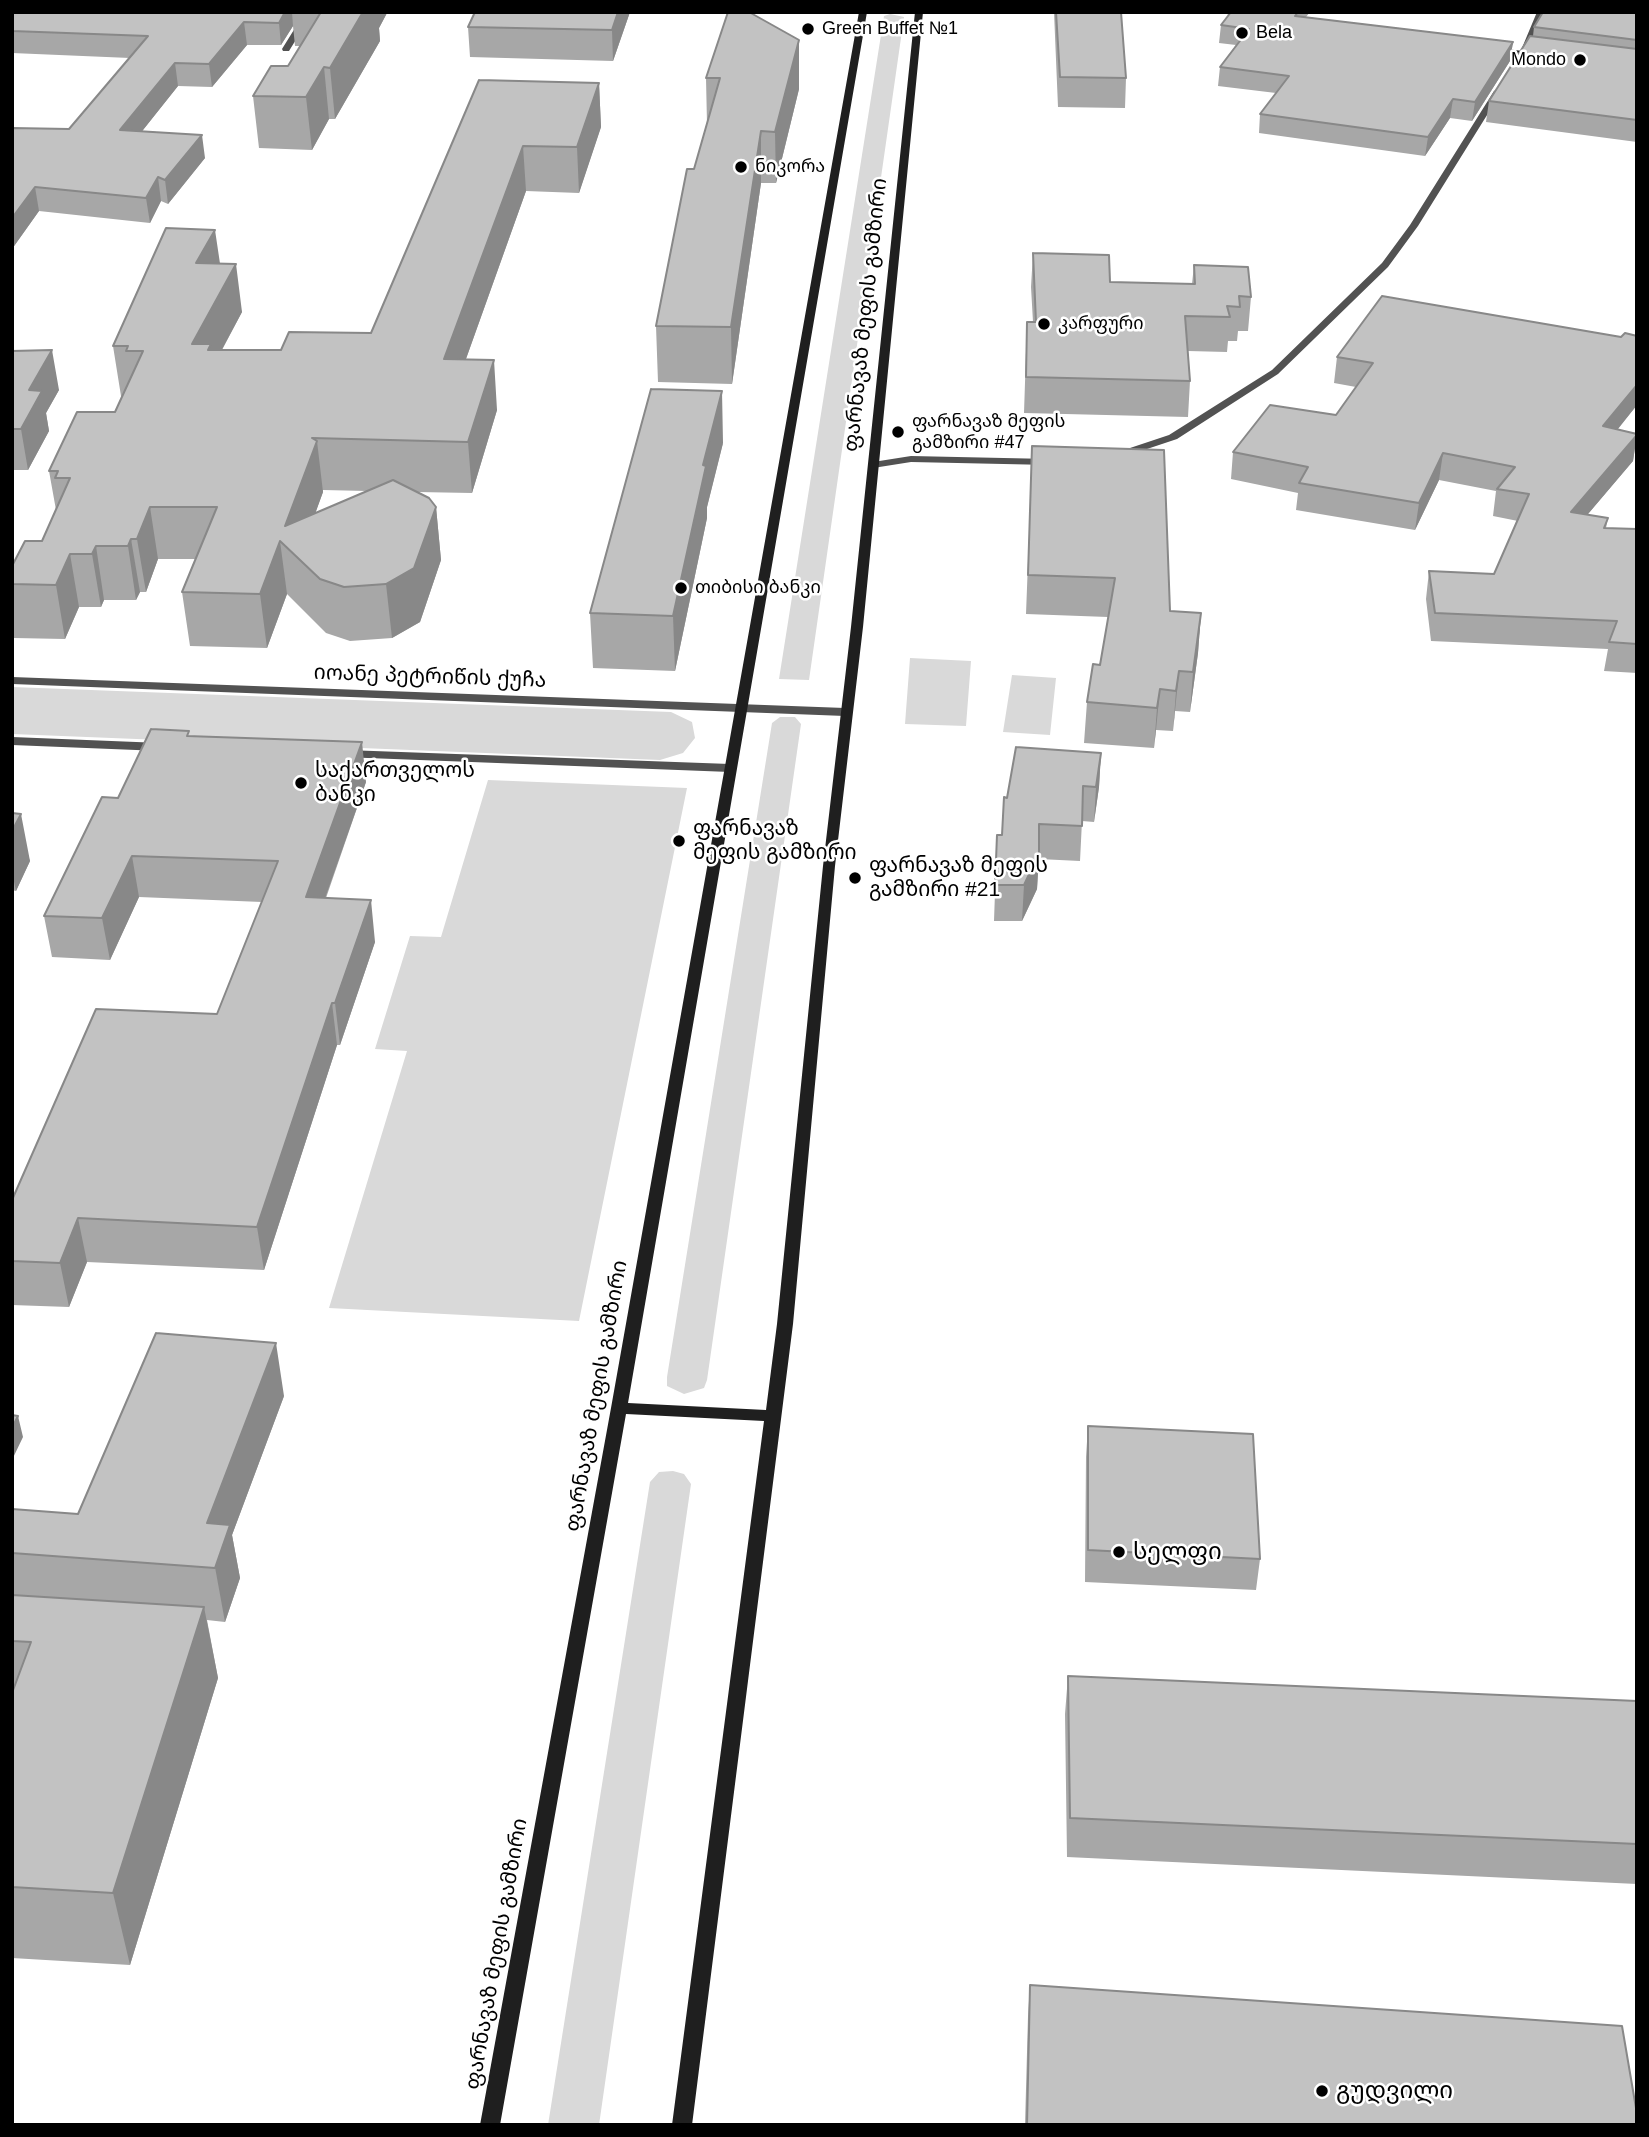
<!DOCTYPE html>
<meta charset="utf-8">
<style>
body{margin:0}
#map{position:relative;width:1649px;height:2137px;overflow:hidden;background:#fff;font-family:Helvetica,sans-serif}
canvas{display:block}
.frame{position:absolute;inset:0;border:14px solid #000;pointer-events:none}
</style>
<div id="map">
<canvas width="1649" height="2137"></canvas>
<div class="frame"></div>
</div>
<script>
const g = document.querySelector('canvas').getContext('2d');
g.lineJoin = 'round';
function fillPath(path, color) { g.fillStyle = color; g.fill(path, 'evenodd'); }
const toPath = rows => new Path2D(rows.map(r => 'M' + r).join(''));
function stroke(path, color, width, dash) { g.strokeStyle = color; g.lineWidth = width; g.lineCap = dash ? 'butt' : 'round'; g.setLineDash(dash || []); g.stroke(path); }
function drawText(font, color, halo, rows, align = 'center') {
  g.font = font + ' Helvetica,"Noto Sans Georgian",sans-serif'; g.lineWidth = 5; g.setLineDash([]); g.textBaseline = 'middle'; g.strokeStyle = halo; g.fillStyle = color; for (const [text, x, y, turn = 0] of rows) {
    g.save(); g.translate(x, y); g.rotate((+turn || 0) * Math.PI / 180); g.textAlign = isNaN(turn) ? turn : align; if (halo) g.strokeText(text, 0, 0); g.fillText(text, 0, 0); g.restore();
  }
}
const green = toPath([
 [890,14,904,17,809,680,779,679,884,16],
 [910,658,971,661,966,726,905,724],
 [1012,675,1056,678,1050,735,1003,732],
 [12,687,671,712,692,722,695,738,683,753,660,760,12,734],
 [780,717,795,717,801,724,707,1380,704,1388,684,1394,667,1386,667,1377,772,723],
 [488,780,687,788,579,1321,329,1308,407,1051,375,1049,410,936,441,937],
 [673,1471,684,1474,691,1484,599,2125,548,2125,650,1482,659,1472]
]);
const minor = toPath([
 [305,12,313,12,289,51,283,51,282,49,305,12],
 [1537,12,1545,12,1526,53,1519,55,1537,12],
 [1498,89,1502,91,1418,226,1388,267,1278,374,1177,439,1126,456,1118,456,1118,452,1169,435,1272,370,1382,263,1410,225,1494,91,1498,89],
 [911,456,1050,459,1055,462,1050,465,911,462,873,468,868,465,873,462,911,456]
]);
const tertiary = toPath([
 [12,677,845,708,851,712,845,716,12,684,12,677],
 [12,737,161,743,167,747,161,751,12,745,12,737],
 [346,750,730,764,736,768,730,772,342,757,340,754,346,750]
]);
const secondary = toPath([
 [859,12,867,12,628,1403,766,1410,777,1324,823,866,851,627,915,12,923,12,863,627,835,866,793,1324,692,2125,672,2125,764,1421,626,1414,500,2125,480,2125,611,1408,859,12],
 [1217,12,1238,12,1251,16,1247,18,1217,12],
 [1490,47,1539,53,1543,55,1539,57,1493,51,1490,51,1490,47]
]);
const wall = toPath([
 [12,12,387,12,387,13,379,28,380,41,335,119,329,119,312,150,259,148,253,96,288,66,301,46,295,46,293,26,281,45,247,45,212,87,178,86,142,131,205,158,168,204,161,201,150,223,39,211,12,249,12,128,69,129,130,58,12,53],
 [630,12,613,61,470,57,468,27],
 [1054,12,1121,12,1126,78,1125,108,1058,107],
 [1231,12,1310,12,1306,17,1513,42,1510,61,1472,121,1450,118,1425,156,1259,133,1260,114,1276,93,1218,86,1220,67,1236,45,1219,43,1221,25],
 [1637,12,1637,142,1486,122,1489,101,1533,36,1534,27],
 [799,40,799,89,776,183,761,183,732,384,658,382,656,326,694,169,707,124,706,78],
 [479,80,599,83,601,127,579,193,526,191,466,359,497,410,472,493,417,492,436,507,441,560,420,622,392,638,350,641,326,633,287,594,267,648,190,646,182,592,195,559,158,559,146,592,140,592,136,600,104,600,101,607,79,607,65,639,14,638,12,630,12,566,42,541,56,510,49,471,115,412,122,396,121,396,113,346,220,264,242,312,222,350,281,350,371,333],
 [323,490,367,491,315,513,323,492],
 [1033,253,1110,282,1192,284,1194,265,1251,297,1248,331,1238,331,1237,341,1228,341,1227,352,1188,351,1190,381,1188,417,1024,413,1027,322,1033,322,1031,287],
 [1637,336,1637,405,1617,429,1637,434,1633,461,1587,515,1608,518,1606,528,1637,529,1637,673,1604,671,1608,649,1431,641,1426,599,1429,571,1494,574,1518,521,1493,516,1496,491,1439,480,1415,530,1296,510,1298,493,1231,479,1233,452,1336,415,1356,387,1334,383,1337,357],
 [12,351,59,390,46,413,49,431,28,470,12,470],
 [723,443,707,507,707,518,675,671,593,668,590,613],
 [1031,483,1170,611,1201,613,1198,653,1190,712,1175,711,1173,731,1156,730,1154,748,1084,743,1087,702,1100,665,1108,617,1026,614],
 [190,736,366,782,326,898,375,942,340,1045,337,1045,264,1270,87,1262,69,1307,12,1305,12,1200,217,1014,262,902,139,897,110,960,52,957,44,916,118,798],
 [1101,753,1099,787,1094,822,1082,821,1080,861,1039,859,1037,889,1022,921,994,921,997,835,1002,835,1007,798],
 [12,813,30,861,16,891,12,890],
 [284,1396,232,1535,240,1578,225,1622,207,1620,218,1678,130,1965,12,1958,12,1509,78,1514],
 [1088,1426,1260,1559,1256,1590,1085,1582,1086,1457],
 [1068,1676,1637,1701,1637,1884,1067,1857,1065,1714],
 [1030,1985,1637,2125,1025,2125,1028,2016]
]);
const shadedWall = toPath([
 [285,12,292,12,293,26,281,45,279,23],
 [363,12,387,13,379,28,380,41,335,119,330,68],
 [618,12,630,12,613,61,612,30],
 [244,22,247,45,212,87,209,64],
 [799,40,799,89,776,183,775,132],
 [1513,42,1510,61,1472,121,1475,102],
 [175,63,178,86,124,154,120,130],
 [324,67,329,119,312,150,306,97],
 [599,83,601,127,579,193,577,147],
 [1453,99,1450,118,1425,156,1428,137],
 [761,131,761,183,732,384,731,327],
 [202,135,205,158,168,204,165,180],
 [523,146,526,191,448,409,444,359],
 [158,177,161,201,150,223,146,198],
 [35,187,39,211,12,249,12,218],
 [215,230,222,277,196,263],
 [236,264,242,312,213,366,192,344],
 [52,350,59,390,46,413,49,431,28,470,21,429,29,390],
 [494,360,497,410,472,493,468,442],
 [1637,385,1637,405,1599,453,1603,426],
 [722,391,723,443,707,507,707,518,675,671,673,616,703,465],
 [1637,435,1633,461,1566,540,1571,512],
 [317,441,323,492,299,559,285,526],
 [1443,453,1439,480,1415,530,1419,503],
 [150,507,158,559,146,592,137,539],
 [436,507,441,560,420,622,392,638,386,584],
 [131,539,140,592,136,600,128,546],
 [280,541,287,594,267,648,260,594],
 [96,546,104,600,101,607,92,554],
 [70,554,79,607,65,639,56,585],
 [1201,613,1198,653,1190,712,1193,672],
 [1179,671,1173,731,1176,691],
 [1160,689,1156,730,1154,748,1157,708],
 [362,742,366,782,311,938,306,897],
 [1101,753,1099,787,1094,822,1096,787],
 [21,814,30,861,16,891,12,872,12,831],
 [1039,853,1037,889,1022,921,1024,885],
 [132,856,139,897,110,960,102,918],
 [371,900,375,942,340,1045,335,1003],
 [332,1003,337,1045,264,1270,257,1227],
 [78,1218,87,1262,69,1307,60,1263],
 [276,1343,284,1396,232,1535,240,1578,225,1622,207,1523],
 [18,1416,23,1437,12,1460,12,1428],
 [204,1607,218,1678,130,1965,113,1893]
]);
const building = toPath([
 [12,12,285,12,279,23,244,22,209,64,175,63,120,130,202,135,165,180,158,177,146,198,35,187,12,218,12,128,69,129,148,36,12,31,12,12],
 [321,12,363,12,330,68,324,67,306,97,253,96,271,66,288,66,321,12],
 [475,12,618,12,612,30,468,27,475,12],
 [728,12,749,12,799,40,775,132,761,131,731,327,656,326,687,169,694,169,720,78,706,78,728,12],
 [1056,12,1121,12,1126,78,1060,77,1056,12],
 [1231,12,1298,12,1295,16,1513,42,1475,102,1453,99,1428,137,1260,114,1289,76,1220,67,1249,29,1221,25,1231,12],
 [1543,12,1637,12,1637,40,1534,27,1543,12],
 [1530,36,1637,49,1637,120,1489,101,1530,36],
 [479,80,599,83,577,147,523,146,444,359,494,360,468,442,312,438,317,441,285,526,393,480,429,498,436,507,414,568,386,584,344,587,320,579,280,541,260,594,182,592,217,507,150,507,137,539,131,539,128,546,96,546,92,554,70,554,56,585,12,584,12,566,25,541,42,541,70,478,55,478,58,471,49,471,77,412,115,412,143,351,126,351,128,346,113,346,166,228,215,230,196,263,236,264,192,344,211,344,208,350,281,350,289,332,371,333,479,80],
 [1033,253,1109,255,1110,282,1195,284,1194,265,1248,267,1251,297,1239,296,1240,307,1227,306,1230,317,1185,316,1190,381,1026,377,1027,322,1036,322,1033,253],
 [1382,296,1621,337,1625,333,1637,336,1637,385,1603,426,1637,434,1637,435,1571,512,1608,518,1604,528,1637,529,1637,644,1609,642,1617,621,1435,613,1429,571,1494,574,1529,494,1497,489,1515,467,1443,453,1419,503,1299,483,1308,467,1233,452,1270,405,1336,415,1373,363,1337,357,1382,296],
 [52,350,29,390,42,391,21,429,12,429,12,351,52,350],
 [651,389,722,391,703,465,706,466,673,616,590,613,651,389],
 [1032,446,1164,450,1170,611,1201,613,1193,672,1179,671,1176,691,1160,689,1157,708,1087,702,1093,664,1100,665,1115,578,1028,575,1032,446],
 [151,729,189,731,187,736,362,742,306,897,371,900,335,1003,332,1003,257,1227,78,1218,60,1263,12,1261,12,1200,96,1009,217,1014,278,861,132,856,102,918,44,916,102,797,118,798,151,729],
 [1016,747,1101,753,1096,787,1083,786,1082,826,1039,824,1039,853,1024,885,995,885,997,835,1002,835,1004,797,1007,798,1016,747],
 [12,813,21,814,12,831,12,813],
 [156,1333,276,1343,207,1523,230,1525,215,1568,12,1553,12,1509,78,1514,156,1333],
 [12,1415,18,1416,12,1428,12,1415],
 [1088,1426,1253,1434,1260,1559,1088,1550,1088,1426],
 [12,1595,204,1607,113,1893,12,1887,12,1693,31,1642,12,1641,12,1595],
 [1068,1676,1637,1701,1637,1844,1070,1818,1068,1676],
 [1030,1985,1622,2026,1637,2114,1637,2125,1027,2125,1030,1985]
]);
const markers = [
 [808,29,7,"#000"],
 [1242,33,7,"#000"],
 [1580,60,7,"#000"],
 [741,167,7,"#000"],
 [1044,324,7,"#000"],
 [898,432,7,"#000"],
 [681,588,7,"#000"],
 [301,783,7,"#000"],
 [679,841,7,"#000"],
 [855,878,7,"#000"],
 [1119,1552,7,"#000"],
 [1322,2091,7,"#000"]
];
const farPoinames = [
 ["Green Buffet №1",822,29],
 ["Bela",1256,33],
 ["Mondo",1566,60,"right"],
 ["ნიკორა",755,167],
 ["კარფური",1058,324],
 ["ფარნავაზ მეფის",912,422],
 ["გამზირი #47",912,443],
 ["თიბისი ბანკი",695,588]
];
const streetNames = [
 ["ფარნავაზ მეფის გამზირი",866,315,-84],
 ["იოანე პეტრიწის ქუჩა",430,677,2],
 ["ფარნავაზ მეფის გამზირი",597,1396,-80],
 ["ფარნავაზ მეფის გამზირი",497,1954,-80]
];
const poiNames = [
 ["საქართველოს",315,771],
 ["ბანკი",315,795],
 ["ფარნავაზ",693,829],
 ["მეფის გამზირი",693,853],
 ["ფარნავაზ მეფის",869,866],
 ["გამზირი #21",869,890]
];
const nearPoinames = [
 ["სელფი",1133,1552],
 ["გუდვილი",1336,2091]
];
fillPath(green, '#d9d9d9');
fillPath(minor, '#525252');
fillPath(tertiary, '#525252');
fillPath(secondary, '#1f1f1f');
fillPath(wall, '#a7a7a7');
fillPath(shadedWall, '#888');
fillPath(building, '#c2c2c2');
stroke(building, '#888', 2);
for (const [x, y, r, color] of markers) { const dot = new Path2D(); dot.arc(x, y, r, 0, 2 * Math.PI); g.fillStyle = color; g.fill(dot); stroke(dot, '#fff', 2.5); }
drawText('18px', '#000', '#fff', farPoinames, 'left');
drawText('21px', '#000', '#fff', streetNames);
drawText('21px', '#000', '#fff', poiNames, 'left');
drawText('24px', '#000', '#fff', nearPoinames, 'left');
</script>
